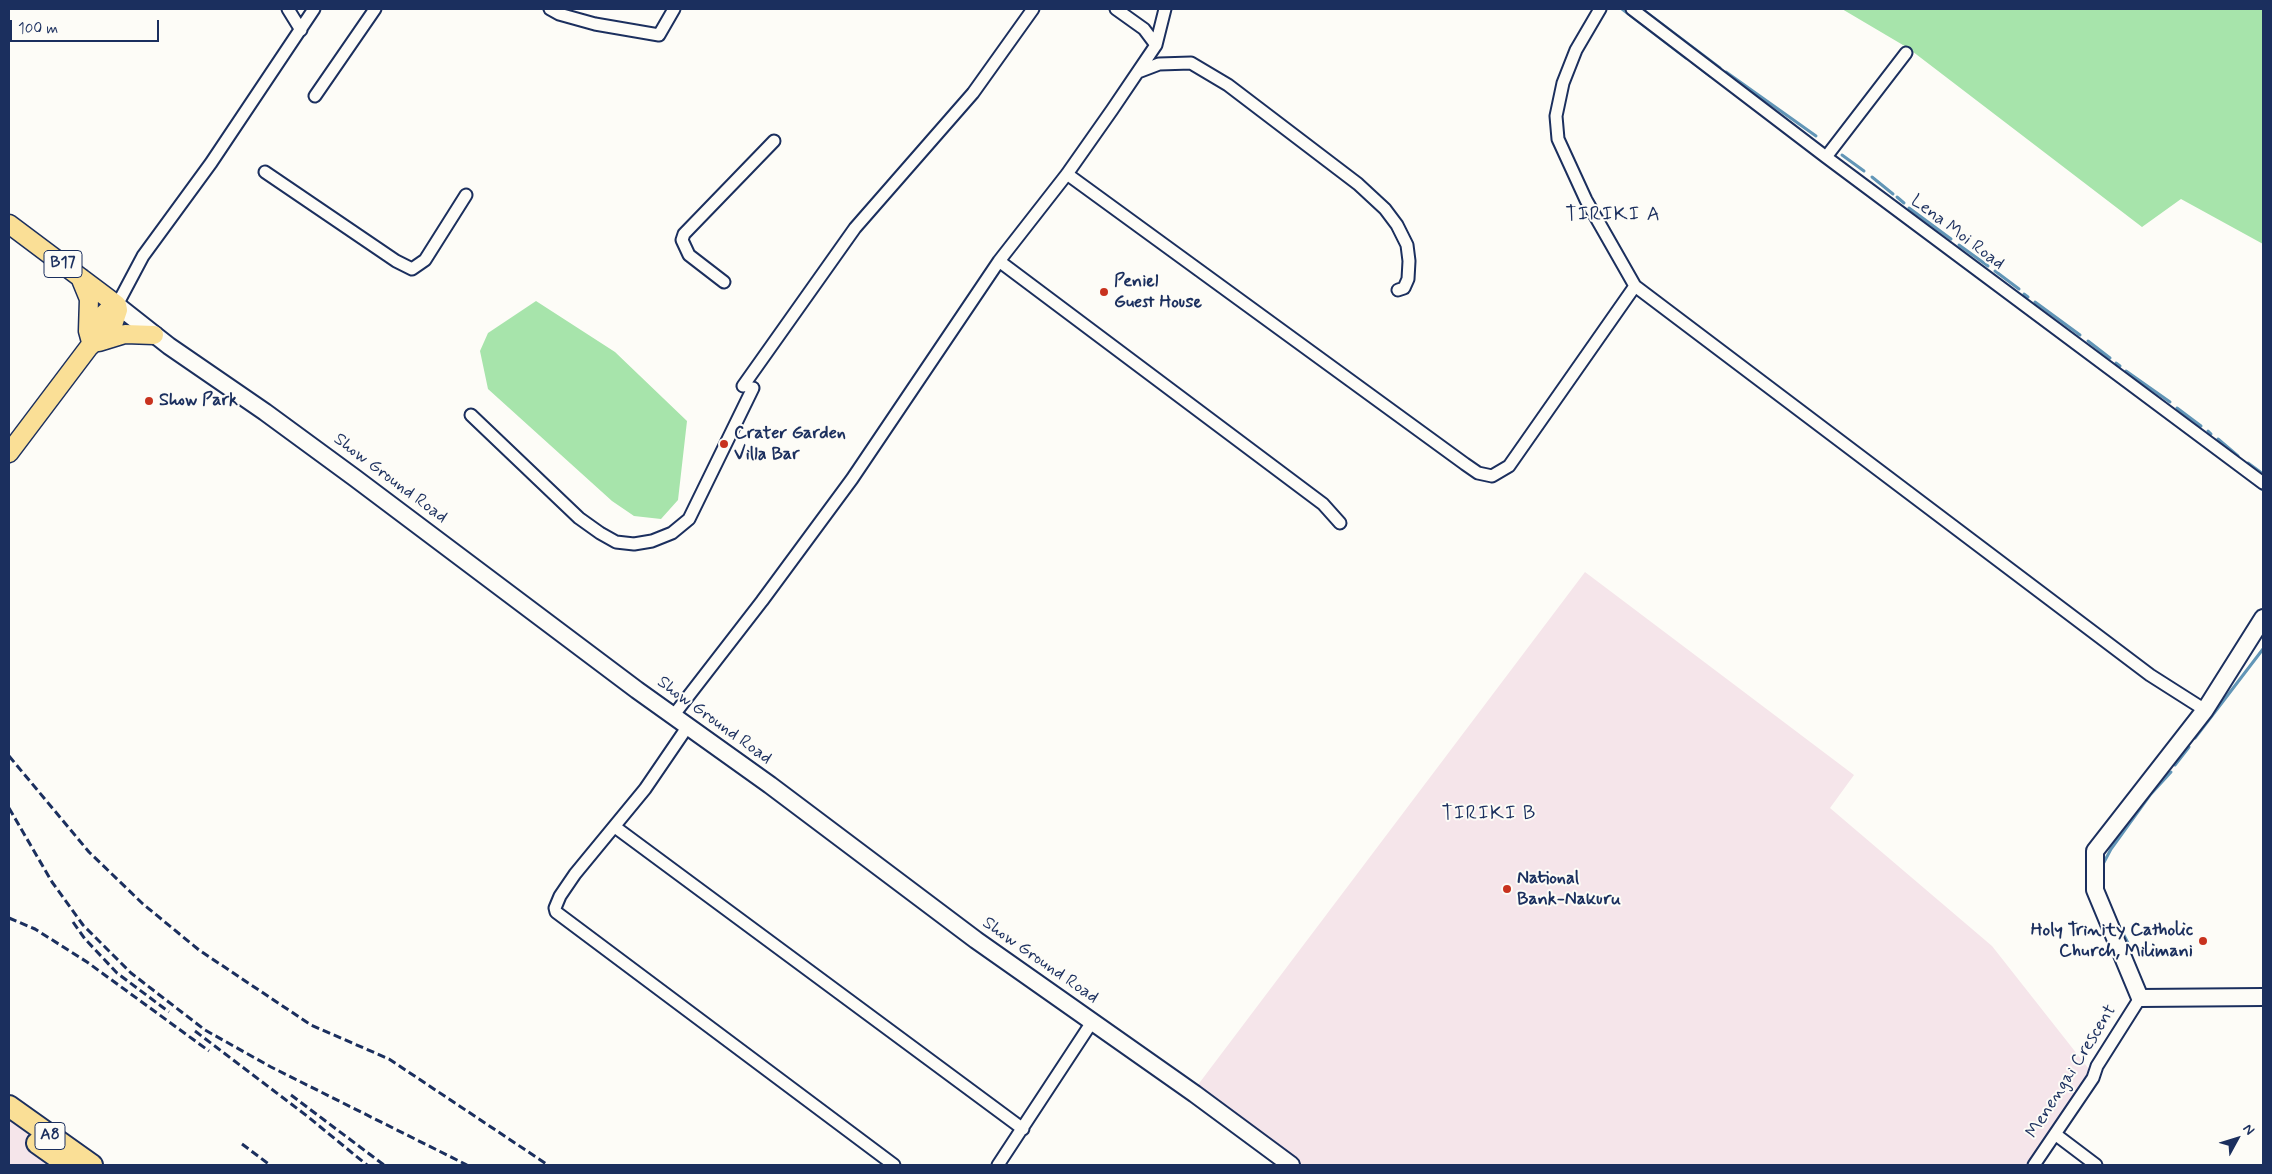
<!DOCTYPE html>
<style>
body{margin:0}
#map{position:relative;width:2272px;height:1174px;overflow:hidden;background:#fdfcf7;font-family:Mynerve,sans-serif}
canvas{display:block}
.frame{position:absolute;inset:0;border:10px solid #1b2f5e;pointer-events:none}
.north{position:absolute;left:2212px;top:1114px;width:50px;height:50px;-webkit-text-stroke:4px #fdfcf7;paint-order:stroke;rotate:51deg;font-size:14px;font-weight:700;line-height:20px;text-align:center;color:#1b2f5e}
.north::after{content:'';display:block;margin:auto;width:18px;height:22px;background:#1b2f5e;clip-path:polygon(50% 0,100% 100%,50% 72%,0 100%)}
.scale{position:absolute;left:10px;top:20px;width:149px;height:22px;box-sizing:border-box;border:2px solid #1b2f5e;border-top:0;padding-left:6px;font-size:15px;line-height:18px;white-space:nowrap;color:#1b2f5e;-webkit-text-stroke:4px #fdfcf7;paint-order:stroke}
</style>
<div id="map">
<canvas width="2272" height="1174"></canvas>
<div class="frame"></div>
<div class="north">N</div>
<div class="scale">100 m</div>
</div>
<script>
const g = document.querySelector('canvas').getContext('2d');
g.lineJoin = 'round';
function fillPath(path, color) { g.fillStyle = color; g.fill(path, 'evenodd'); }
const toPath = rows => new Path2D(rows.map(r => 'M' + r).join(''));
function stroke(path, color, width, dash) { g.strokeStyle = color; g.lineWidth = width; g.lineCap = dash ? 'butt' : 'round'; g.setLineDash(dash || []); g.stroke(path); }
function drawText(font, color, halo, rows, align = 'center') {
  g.font = font + ' Mynerve,sans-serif'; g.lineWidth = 4; g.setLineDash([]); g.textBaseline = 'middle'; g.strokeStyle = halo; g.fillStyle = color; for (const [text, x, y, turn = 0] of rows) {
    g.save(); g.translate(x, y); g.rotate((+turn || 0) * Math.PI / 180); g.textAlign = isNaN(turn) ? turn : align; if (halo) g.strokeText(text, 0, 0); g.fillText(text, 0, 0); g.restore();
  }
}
const built = toPath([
 [1585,572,1854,775,1830,808,1992,946,2092,1073,2026,1165,1277,1165,1188,1098],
 [9,1120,69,1165,9,1165]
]);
const green = toPath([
 [1842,9,2263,9,2263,244,2181,199,2142,227,1908,48],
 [536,301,615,352,687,421,678,500,661,519,634,516,612,501,488,389,480,351,488,333]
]);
const stream = toPath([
 [1622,9,1686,58],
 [1642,9,1720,68],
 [1692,62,1710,76],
 [1726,72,1816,136],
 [1842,155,1864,171],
 [1872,177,1893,194],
 [1897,197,1904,203],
 [1909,208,1951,239],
 [1959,245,1988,266],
 [1995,271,2019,289],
 [2024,294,2028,297],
 [2035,302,2080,335],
 [2088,341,2110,358],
 [2116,363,2120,366],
 [2126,371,2170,402],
 [2177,408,2201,426],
 [2208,431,2211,434],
 [2218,439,2238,456],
 [2248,463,2263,474],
 [2250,480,2263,490],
 [2195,738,2263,649],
 [2175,765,2189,747],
 [2102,866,2111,849,2150,795,2171,772],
 [2116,920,2128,943]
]);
const street = toPath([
 [288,9,301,30],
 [550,9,559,14,595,24,659,35,674,9],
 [1116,9,1144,29,1156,45],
 [1600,9,1576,50,1563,83,1556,116,1558,139,1586,200,1635,286],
 [1632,9,1826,157,2263,483],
 [1138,72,1159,64,1191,63,1228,85,1358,184,1385,209,1397,225,1407,245,1409,261,1408,279,1404,288,1398,290],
 [315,96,375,9],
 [1826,157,1906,53],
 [265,172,396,261,412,269,425,260,466,195],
 [1067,174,1465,464,1478,473,1492,476,1509,466,1635,286,2150,675,2205,710],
 [999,261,1323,504,1340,523],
 [724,282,689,255,682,240,684,234,774,141],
 [117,305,143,256,211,163,314,9],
 [743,386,855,228,973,93,1033,9],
 [471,415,579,518,600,533,616,542,634,544,652,541,672,533,689,519,753,388],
 [673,716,762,601,852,479,999,261,1067,174,1112,110,1156,45,1165,9],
 [688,726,645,789,575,874,560,896,555,908,556,912,894,1165],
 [615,827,1023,1129],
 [2055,1134,2096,1165],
 [998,1165,1092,1022],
 [2034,1165,2093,1078,2097,1066,2140,998]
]);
const secondary = toPath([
 [117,305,169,346,265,412,355,478,637,690,770,785,976,940,1195,1094,1291,1165],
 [2263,618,2205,710,2095,851,2095,890,2140,998,2263,997]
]);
const primary = toPath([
 [9,224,117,305,118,310,113,325,89,347,9,453],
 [80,277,89,299,88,331,91,342],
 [92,340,103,315,109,309,117,305],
 [99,342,125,334,154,335]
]);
const highway = toPath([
 [9,1106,92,1165],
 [37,1143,68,1165]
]);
const rail = toPath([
 [9,756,89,852,143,904,199,950,311,1025,389,1059,548,1165],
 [9,808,52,882,83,925,131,973,205,1030,271,1067,467,1165],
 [9,918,35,929,87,962,209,1051],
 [73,922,85,939,117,973,169,1012],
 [195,1031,307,1116,367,1165],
 [291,1095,384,1165],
 [242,1144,270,1165]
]);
const markers = [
 [1104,292,5,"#c8321e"],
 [149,401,5,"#c8321e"],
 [724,444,5,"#c8321e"],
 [1507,889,5,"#c8321e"],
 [2203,941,5,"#c8321e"]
];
const shields = [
 [63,264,38],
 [50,1136,30]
];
const shieldNames = [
 ["B17",63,264],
 ["A8",50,1136]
];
const streetNames = [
 ["Lena Moi Road",1957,233,37],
 ["Show Ground Road",390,479,37],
 ["Show Ground Road",714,721,36],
 ["Show Ground Road",1040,961,35],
 ["Menengai Crescent",2072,1072,-58]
];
const poiNames = [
 ["Peniel",1114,282],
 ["Guest House",1114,303],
 ["Show Park",159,401],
 ["Crater Garden",734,434],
 ["Villa Bar",734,455],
 ["National",1517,879],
 ["Bank-Nakuru",1517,900],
 ["Holy Trinity Catholic",2193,931,"right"],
 ["Church, Milimani",2193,952,"right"]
];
const quarterNames = [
 ["TIRIKI A",1613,216],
 ["TIRIKI B",1489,815]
];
fillPath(built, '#f5e5ea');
fillPath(green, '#a7e4ab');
stroke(stream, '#6296b7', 3);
stroke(street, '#1b2f5e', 15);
stroke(secondary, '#1b2f5e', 20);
stroke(primary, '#1b2f5e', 21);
stroke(highway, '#1b2f5e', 24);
stroke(street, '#fdfcf7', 11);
stroke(secondary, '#fdfcf7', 16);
stroke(primary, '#fadf96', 18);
stroke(highway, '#fadf96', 20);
stroke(rail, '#1b2f5e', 3, [8, 4]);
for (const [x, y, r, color] of markers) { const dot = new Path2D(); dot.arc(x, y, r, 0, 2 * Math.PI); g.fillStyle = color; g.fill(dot); stroke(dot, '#fdfcf7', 2); }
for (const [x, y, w] of shields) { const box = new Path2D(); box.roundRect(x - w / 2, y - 13.5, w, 27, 4); g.fillStyle = '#fdfcf7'; g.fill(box); stroke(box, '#1b2f5e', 1); }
drawText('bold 16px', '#1b2f5e', null, shieldNames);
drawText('18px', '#1b2f5e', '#fdfcf7', streetNames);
drawText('bold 18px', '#1b2f5e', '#fdfcf7', poiNames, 'left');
g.letterSpacing = '1px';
drawText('20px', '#1b2f5e', '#fdfcf7', quarterNames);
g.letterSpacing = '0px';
</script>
